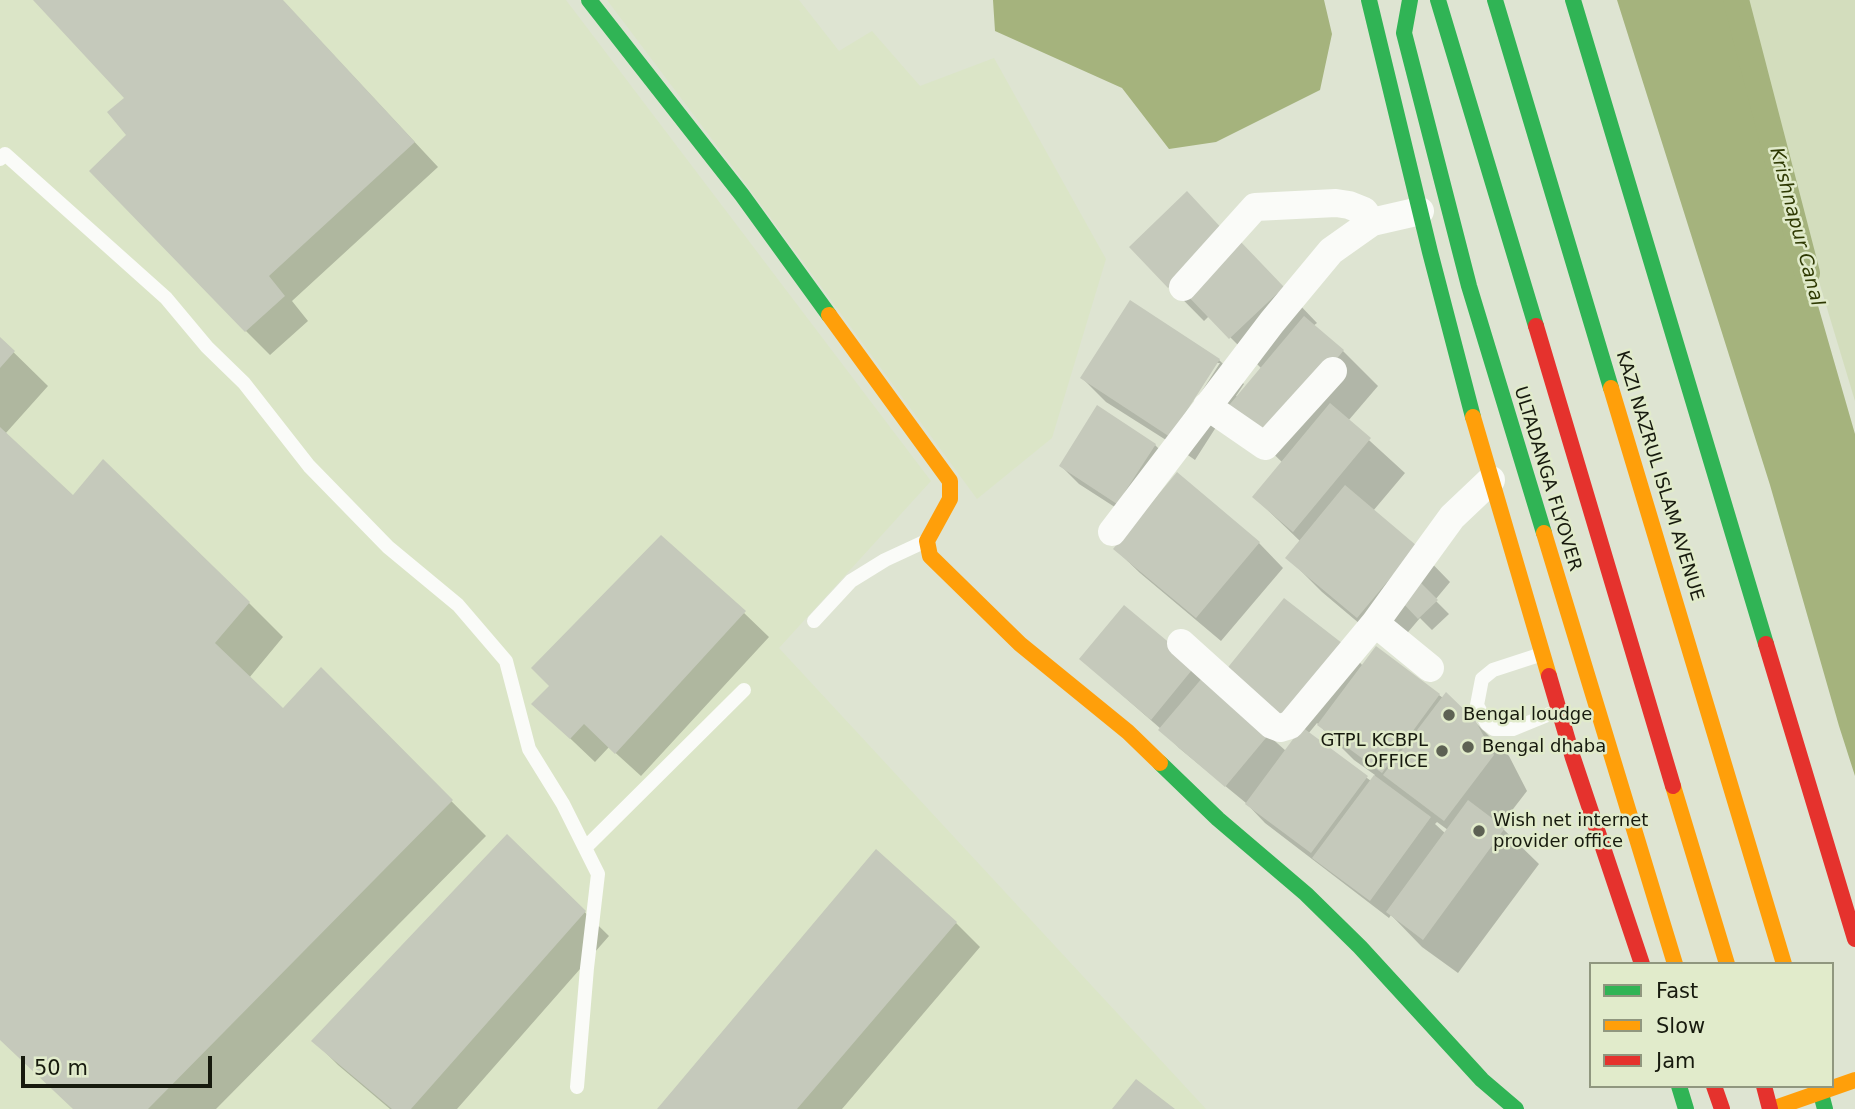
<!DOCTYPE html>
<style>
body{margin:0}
#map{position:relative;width:1855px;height:1109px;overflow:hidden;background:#dee4d2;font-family:"DejaVu Sans",sans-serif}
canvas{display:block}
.legend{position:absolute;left:1589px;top:962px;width:245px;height:126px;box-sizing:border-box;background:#e1ebcb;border:2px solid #90977f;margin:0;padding:9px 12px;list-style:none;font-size:21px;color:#171a0e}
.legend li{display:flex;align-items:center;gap:14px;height:35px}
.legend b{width:35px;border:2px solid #90977f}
.scale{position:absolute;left:21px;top:1056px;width:191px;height:32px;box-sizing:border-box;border:4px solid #171a0e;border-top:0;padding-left:9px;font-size:21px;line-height:24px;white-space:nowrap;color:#171a0e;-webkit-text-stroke:5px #e1ebcb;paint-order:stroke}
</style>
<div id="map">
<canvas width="1855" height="1109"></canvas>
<ul class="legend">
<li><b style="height:9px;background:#30b455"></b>Fast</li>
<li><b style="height:9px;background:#ff9f0a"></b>Slow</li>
<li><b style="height:9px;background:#e5322d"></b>Jam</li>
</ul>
<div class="scale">50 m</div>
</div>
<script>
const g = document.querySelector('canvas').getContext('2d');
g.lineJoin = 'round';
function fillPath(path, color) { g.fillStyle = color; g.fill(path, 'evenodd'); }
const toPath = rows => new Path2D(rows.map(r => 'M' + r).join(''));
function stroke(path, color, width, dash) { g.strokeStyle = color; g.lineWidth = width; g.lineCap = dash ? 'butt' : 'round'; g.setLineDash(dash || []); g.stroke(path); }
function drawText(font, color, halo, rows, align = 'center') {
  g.font = font + ' "DejaVu Sans",sans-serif'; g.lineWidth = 5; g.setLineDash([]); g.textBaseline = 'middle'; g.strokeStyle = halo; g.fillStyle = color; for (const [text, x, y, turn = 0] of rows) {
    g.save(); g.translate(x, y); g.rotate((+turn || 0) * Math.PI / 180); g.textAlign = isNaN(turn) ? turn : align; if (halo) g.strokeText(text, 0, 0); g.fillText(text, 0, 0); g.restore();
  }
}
const built = toPath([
 [0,0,566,0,931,481,779,648,1206,1109,0,1109],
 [607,0,799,0,839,51,872,31,920,86,994,58,1106,259,1052,438,977,499,745,183]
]);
const green = toPath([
 [1743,0,1855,0,1855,401,1817,275]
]);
const water = toPath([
 [993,0,1324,0,1332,34,1320,90,1216,142,1169,149,1122,88,995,31],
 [1617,0,1730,0,1855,434,1855,776,1839,726,1770,485]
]);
const shadow = toPath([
 [35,0,282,0,438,167,292,301,308,321,270,355,246,331,128,135,127,98],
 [1221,228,1274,278,1317,323,1313,326,1343,351,1378,386,1348,421,1405,473,1373,511,1416,547,1450,582,1435,600,1449,614,1432,630,1420,618,1392,651,1322,592,1287,557,1301,542,1254,497,1283,463,1227,410,1195,460,1169,442,1220,363,1215,363,1166,440,1106,402,1082,378,1130,303,1219,360,1244,384,1236,396,1238,397,1262,369,1209,316,1204,321,1131,247],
 [0,339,48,386,5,434,73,498,249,603,283,637,249,678,284,710,321,670,486,836,216,1109,75,1109,0,1037],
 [1155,445,1173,463,1138,518,1259,543,1283,568,1221,641,1140,573,1115,549,1138,522,1079,484,1061,466],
 [1124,607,1286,751,1298,735,1346,648,1363,666,1439,695,1474,721,1509,756,1527,791,1500,826,1539,864,1458,973,1422,947,1391,915,1389,918,1265,823,1246,803,1179,748,1161,729,1081,659],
 [1317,723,1354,760,1375,775,1371,781,1308,734],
 [1437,822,1448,830,1446,834,1435,824],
 [744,613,769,637,641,776,609,747,595,762,534,704],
 [507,836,609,936,457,1109,390,1109,338,1065,314,1041],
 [956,923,980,947,842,1109,660,1109]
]);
const canal = toPath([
 [1736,0,1807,273]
]);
const building = toPath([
 [33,0,283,0,415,142,269,276,285,296,245,332,89,171,126,135,107,112,124,98],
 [1187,191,1226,233,1168,288,1129,247],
 [1240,241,1284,287,1229,339,1185,293],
 [1130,300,1220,359,1170,437,1080,378],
 [1304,316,1344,350,1265,445,1225,410],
 [0,337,15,351,0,368],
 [1330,403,1371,438,1293,532,1252,497],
 [1097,405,1156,444,1117,504,1059,466],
 [0,427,73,495,103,459,250,602,215,643,283,708,321,667,453,800,148,1109,73,1109,0,1040],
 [1177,472,1260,542,1196,618,1113,549],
 [1345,485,1417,546,1357,618,1285,558],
 [661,535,746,611,615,754,584,724,570,739,531,704,549,686,531,668],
 [1419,581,1438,600,1418,619,1400,600],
 [1284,598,1347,647,1283,723,1225,671],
 [1124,605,1196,665,1151,720,1079,659],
 [1376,646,1440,694,1382,773,1317,725],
 [1203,677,1270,733,1225,787,1158,730],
 [1446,692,1475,720,1494,755,1444,821,1383,775],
 [1302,727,1368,776,1311,853,1245,804],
 [1374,775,1431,817,1370,901,1312,858],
 [1468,800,1505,828,1423,940,1386,912],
 [507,834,586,911,411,1109,392,1109,311,1041],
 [876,849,957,922,797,1109,657,1109],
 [1136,1079,1175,1109,1112,1109]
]);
const lane = toPath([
 [0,159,5,154,166,298,207,347,244,383,309,466,388,547,458,605,506,661,529,749,563,804,598,874,587,968,577,1087],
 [814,621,851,581,885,560,926,541],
 [1539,655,1493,670,1482,679,1477,705,1487,724,1494,729,1513,729,1557,711],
 [585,848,744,690]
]);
const street = toPath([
 [1183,287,1255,207,1336,203,1349,205,1364,211,1372,222],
 [1207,406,1265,446,1333,371],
 [1112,532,1272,322,1331,251,1372,222,1420,211],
 [1375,623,1430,668],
 [1181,643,1272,725,1280,728,1290,725,1375,623,1452,517,1491,480]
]);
const fast = toPath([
 [589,0,742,195,829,315],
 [1369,0,1430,252,1473,417],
 [1410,0,1404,33,1469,286,1544,533],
 [1438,0,1536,326],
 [1495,0,1611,388],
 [1573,0,1766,644],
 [1160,763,1218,819,1306,894,1360,947,1482,1080,1516,1109],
 [1679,1086,1686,1109],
 [1819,1086,1825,1109]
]);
const slow = toPath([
 [829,315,950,481,950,499,927,541,930,556,1020,644,1128,732,1160,763],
 [1611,388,1784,964],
 [1473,417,1549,676],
 [1544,533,1675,964],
 [1673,786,1727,964],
 [1772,1109,1855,1080]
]);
const jam = toPath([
 [1536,326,1673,786],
 [1766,644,1855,939],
 [1549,676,1573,758,1642,964],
 [1714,1086,1722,1109],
 [1764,1086,1770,1109]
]);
const markers = [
 [1449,715,7,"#5d6153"],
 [1468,747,7,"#5d6153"],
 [1442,751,7,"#5d6153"],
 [1479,831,7,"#5d6153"]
];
const streetNames = [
 ["KAZI NAZRUL ISLAM AVENUE",1659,476,73],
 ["ULTADANGA FLYOVER",1547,479,73]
];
const poiNames = [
 ["Bengal loudge",1463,715],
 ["GTPL KCBPL",1428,741,"right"],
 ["OFFICE",1428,762,"right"],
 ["Bengal dhaba",1482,747],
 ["Wish net internet",1493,821],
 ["provider office",1493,842]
];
const waterNames = [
 ["Krishnapur Canal",1796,227,75]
];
fillPath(built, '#dbe5c7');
fillPath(green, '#d3ddbd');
fillPath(water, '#a5b37d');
fillPath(shadow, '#0003');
stroke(canal, '#a5b37d', 26);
fillPath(building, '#c5c9bb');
stroke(lane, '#fafbf8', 14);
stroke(street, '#fafbf8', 28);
stroke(fast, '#30b455', 16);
stroke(slow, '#ff9f0a', 16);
stroke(jam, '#e5322d', 16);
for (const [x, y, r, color] of markers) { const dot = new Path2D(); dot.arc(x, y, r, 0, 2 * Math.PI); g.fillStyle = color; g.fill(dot); stroke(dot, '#e1ebcb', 2.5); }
drawText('18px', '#171a0e', '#e1ebcb', streetNames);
drawText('18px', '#171a0e', '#e1ebcb', poiNames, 'left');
drawText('italic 19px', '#2e3902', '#e1ebcb', waterNames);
</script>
